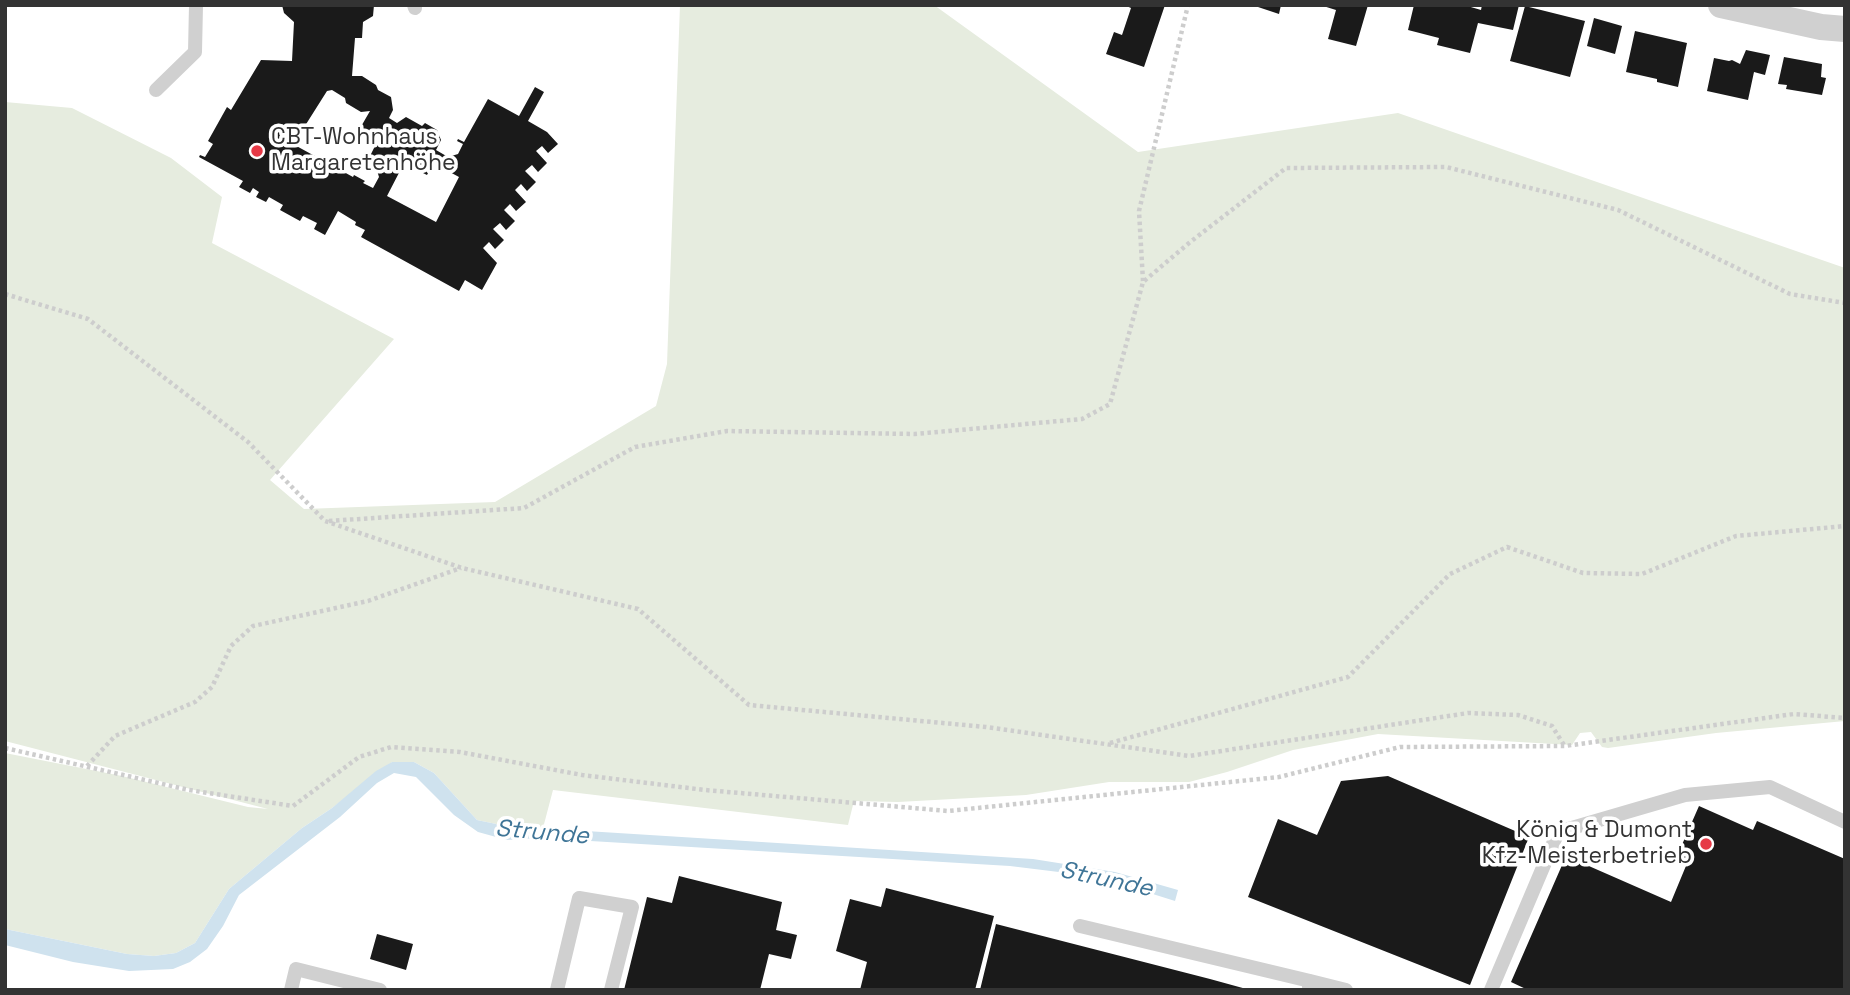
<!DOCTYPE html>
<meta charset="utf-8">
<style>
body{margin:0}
#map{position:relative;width:1850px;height:995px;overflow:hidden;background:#fff;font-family:"Space Grotesk",sans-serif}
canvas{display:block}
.frame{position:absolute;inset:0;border:7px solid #333;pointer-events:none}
</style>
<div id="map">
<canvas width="1850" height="995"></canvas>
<div class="frame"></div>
</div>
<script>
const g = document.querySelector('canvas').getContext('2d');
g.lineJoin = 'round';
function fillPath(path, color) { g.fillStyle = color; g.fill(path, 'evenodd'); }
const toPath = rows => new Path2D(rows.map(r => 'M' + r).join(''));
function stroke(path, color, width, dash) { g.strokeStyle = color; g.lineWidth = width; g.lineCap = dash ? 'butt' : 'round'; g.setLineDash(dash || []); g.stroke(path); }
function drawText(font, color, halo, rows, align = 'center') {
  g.font = font + ' "Space Grotesk",sans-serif'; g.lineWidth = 7; g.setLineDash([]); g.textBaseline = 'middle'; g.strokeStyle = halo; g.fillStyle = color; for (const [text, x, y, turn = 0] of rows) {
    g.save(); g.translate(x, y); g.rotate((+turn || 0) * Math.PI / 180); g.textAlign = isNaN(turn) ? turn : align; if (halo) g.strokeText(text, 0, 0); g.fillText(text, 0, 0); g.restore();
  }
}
const green = toPath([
 [680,5,934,5,1138,152,1398,113,1845,268,1845,721,1716,733,1608,748,1602,747,1591,732,1580,733,1572,745,1378,734,1293,750,1227,772,1189,782,1109,782,1026,795,898,802,854,801,848,825,553,790,543,828,506,826,477,820,434,773,414,762,392,762,332,808,302,828,229,889,195,943,176,953,154,956,127,954,5,929,5,753,122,776,248,807,268,809,5,741,5,102,72,108,171,158,222,197,212,243,394,339,270,480,304,509,495,502,656,406,667,364]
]);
const water = toPath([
 [392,762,414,762,434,773,477,820,506,826,1033,859,1115,872,1178,890,1175,901,1121,884,1075,874,1010,866,540,838,507,840,478,832,454,815,416,777,394,773,377,783,340,817,239,895,223,926,207,949,190,962,173,969,129,971,73,962,5,945,5,929,127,954,154,956,176,953,195,943,229,889,302,828,332,808,376,771]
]);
const building = toPath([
 [282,5,374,5,373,16,363,22,362,38,355,38,352,76,362,76,376,85,378,90,391,97,393,110,389,118,397,123,406,117,422,126,425,123,437,130,441,140,436,150,448,157,458,154,463,144,457,141,458,139,464,142,488,99,519,116,535,87,544,92,528,121,547,132,558,144,548,153,542,146,536,151,547,163,538,172,532,165,525,171,536,182,527,191,521,184,515,190,526,202,516,211,510,204,504,210,515,221,506,230,500,223,493,229,504,240,495,249,489,242,483,248,497,263,482,290,465,280,459,291,361,237,365,230,355,225,356,222,338,211,325,235,314,229,317,223,303,216,300,221,280,210,283,205,269,197,266,202,256,197,259,192,253,188,250,193,239,187,243,181,199,157,200,155,205,157,213,144,208,141,227,107,231,110,261,60,292,61,294,22,284,13],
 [332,90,345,98,346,103,361,112,370,111,359,130,361,135,376,144,370,156,372,162,375,164,379,177,373,188,363,183,365,181,354,175,353,177,291,143,299,127,303,129,327,91],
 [433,163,459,177,436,222,387,196,402,167,409,166,427,175],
 [1124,5,1165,5,1144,67,1106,54,1114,32,1122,35,1131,8],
 [1252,5,1281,5,1279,14],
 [1320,5,1368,5,1356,46,1328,39,1336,10],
 [1414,5,1464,5,1481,10,1482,5,1519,5,1513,30,1478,23,1470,53,1437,45,1439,38,1408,30],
 [1525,6,1585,21,1570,77,1510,61],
 [1594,18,1622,26,1615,54,1587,46],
 [1635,31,1687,43,1678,87,1657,82,1657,79,1626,72],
 [1746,50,1770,55,1765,75,1754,72,1748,100,1707,91,1714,58,1729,61,1732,60,1740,64],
 [1784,57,1822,64,1821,77,1826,78,1822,95,1786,89,1787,85,1778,84],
 [1388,776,1529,837,1470,985,1248,897,1278,819,1317,835,1341,781],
 [1699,806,1753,830,1757,821,1845,859,1845,990,1528,990,1511,982,1566,856,1671,902,1688,861,1677,856],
 [679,876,782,902,776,930,797,935,791,959,769,954,760,990,624,990,647,897,672,903],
 [886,888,994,916,975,990,860,990,867,962,836,951,850,899,881,907],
 [996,924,1210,979,1250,990,980,990],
 [377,934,413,944,406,970,370,959]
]);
const path = toPath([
 [1143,281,1139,211,1188,5],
 [5,294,88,319,248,442,325,521,462,568,638,609,749,705,986,727,1189,756,1468,713,1518,715,1552,726,1564,745],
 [329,521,524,508,635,447,727,431,915,434,1082,419,1110,404,1143,282,1189,243,1286,168,1446,167,1618,210,1790,294,1845,303],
 [1110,743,1348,677,1450,574,1507,547,1583,573,1642,574,1736,536,1845,526],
 [5,748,189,790,293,806,359,757,391,747,460,752,582,775,705,790,948,811,1279,777,1400,747,1565,746,1794,714,1845,718],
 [87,766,115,736,195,702,212,687,231,646,253,626,368,601,461,568]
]);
const service = toPath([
 [414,5,415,8],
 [156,90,195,52,196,5],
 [1080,926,1310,981],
 [1309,987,1310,981,1346,990],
 [291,990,296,969,380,990],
 [557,990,579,898,632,907,611,990],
 [1491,990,1558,832,1685,795,1770,787,1845,822]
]);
const minor = toPath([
 [1721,5,1821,27,1845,29]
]);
const markers = [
 [257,151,7,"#e63946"],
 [1706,844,7,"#e63946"]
];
const poiNames = [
 ["CBT-Wohnhaus",271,138],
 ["Margaretenhöhe",271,164],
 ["König & Dumont",1692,831,"right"],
 ["Kfz-Meisterbetrieb",1692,857,"right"]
];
const waterNames = [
 ["Strunde",542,833,5],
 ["Strunde",1106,880,12]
];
fillPath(green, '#e6ecdf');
fillPath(water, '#cfe2ee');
fillPath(building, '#1a1a1a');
stroke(path, '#cdcdcd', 4.5, [3.5, 3.5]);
stroke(service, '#d0d0d0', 14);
stroke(minor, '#d0d0d0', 26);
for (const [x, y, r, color] of markers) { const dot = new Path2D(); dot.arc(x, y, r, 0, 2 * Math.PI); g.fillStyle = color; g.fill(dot); stroke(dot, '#fff', 2.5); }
drawText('23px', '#333', '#fff', poiNames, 'left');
drawText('italic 24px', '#3f7597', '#fff', waterNames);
</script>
